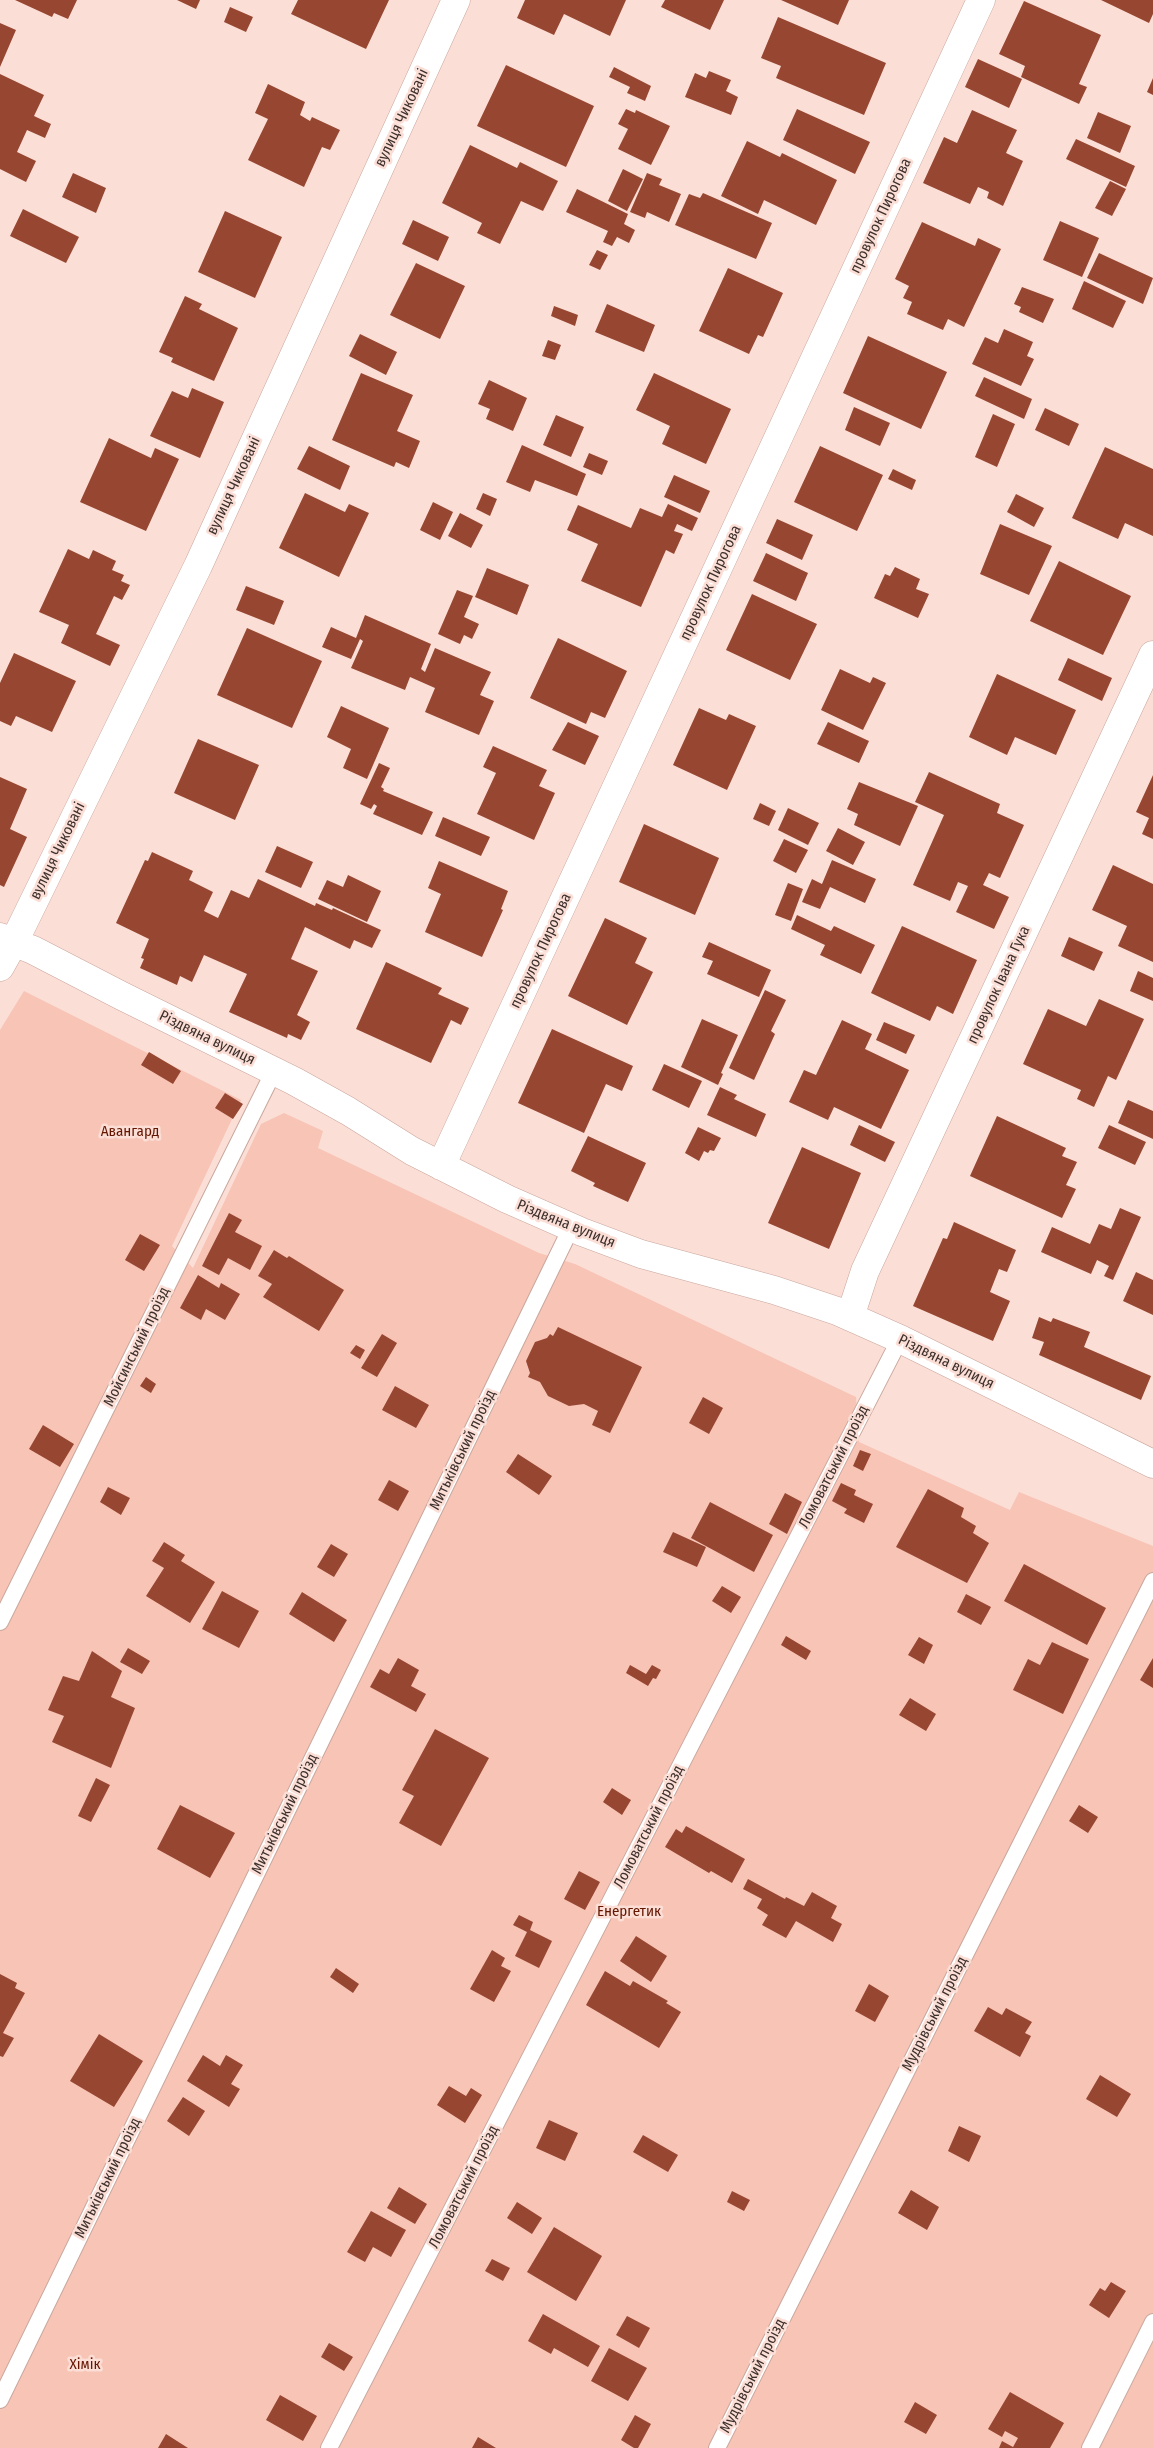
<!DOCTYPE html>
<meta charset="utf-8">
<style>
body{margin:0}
canvas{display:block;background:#fbded6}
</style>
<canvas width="1153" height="2448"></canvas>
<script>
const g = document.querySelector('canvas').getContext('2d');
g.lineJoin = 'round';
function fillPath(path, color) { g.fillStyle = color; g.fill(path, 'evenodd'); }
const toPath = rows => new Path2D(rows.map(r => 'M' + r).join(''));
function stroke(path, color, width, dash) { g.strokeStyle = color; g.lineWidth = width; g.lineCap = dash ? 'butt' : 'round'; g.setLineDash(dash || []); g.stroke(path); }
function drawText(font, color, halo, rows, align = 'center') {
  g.font = font + ' "Fira Sans Condensed",sans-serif'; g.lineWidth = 5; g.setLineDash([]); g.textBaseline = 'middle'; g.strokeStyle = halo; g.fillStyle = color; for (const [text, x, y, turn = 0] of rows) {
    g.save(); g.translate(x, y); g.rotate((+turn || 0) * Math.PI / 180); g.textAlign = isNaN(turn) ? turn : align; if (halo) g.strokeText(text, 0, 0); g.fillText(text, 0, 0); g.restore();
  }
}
const green = toPath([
 [24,991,241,1100,172,1246,193,1268,261,1124,284,1113,323,1131,318,1148,539,1253,575,1264,856,1397,859,1442,1010,1510,1019,1492,1153,1546,1153,2448,0,2448,0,1030]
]);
const building = toPath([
 [15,0,77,0,68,19,54,13,52,17],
 [177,0,200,0,196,9],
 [298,0,389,0,366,49,291,14],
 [525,0,626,0,610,36,564,14,554,35,517,18],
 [665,0,724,0,710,30,661,7],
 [781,0,849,0,838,25],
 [1101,0,1153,0,1153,14,1149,23],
 [1024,1,1101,35,1079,84,1087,87,1079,104,1021,77,1025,66,999,54],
 [230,7,253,17,246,32,224,22],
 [778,17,886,63,864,115,776,78,781,66,761,58],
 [0,23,16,30,0,67],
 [978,59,1022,79,1009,108,965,87],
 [506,65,594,106,566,167,477,126],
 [614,67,651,86,645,101,627,93,630,87,609,77],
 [709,71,731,80,726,91,738,97,731,115,685,97,695,73,706,78],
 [0,74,44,95,34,116,51,124,45,138,27,130,17,152,36,161,26,182,0,169],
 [1153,78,1153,95,1147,92],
 [268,84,305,102,300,115,310,121,312,117,340,130,330,150,322,147,304,187,248,160,268,119,255,113],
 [626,109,635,113,636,110,670,126,651,165,618,149,628,129,618,124],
 [797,109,870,142,855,174,783,140],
 [972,110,1017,130,1006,153,1023,161,1003,206,987,198,989,192,978,187,970,204,923,183,944,137,957,143],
 [1098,112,1131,126,1120,153,1087,138],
 [1076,139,1135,166,1126,187,1066,159],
 [747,141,780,157,782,153,837,180,816,225,764,200,758,214,721,196],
 [470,145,517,168,520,162,558,181,543,211,521,201,500,244,477,233,482,223,442,203],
 [623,169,643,179,627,211,608,201],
 [73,173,106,188,96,213,62,197],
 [647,173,662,179,659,185,681,194,669,222,647,212,645,218,630,212],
 [1110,181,1126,189,1112,216,1095,208],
 [577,189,628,214,624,224,635,230,629,243,617,237,612,246,603,242,608,231,566,212],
 [703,193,772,223,756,259,675,225,689,194,700,198],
 [23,209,79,237,66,263,10,236],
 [225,211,282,237,255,298,198,272],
 [413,220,449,237,438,261,402,244],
 [1060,221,1099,238,1082,277,1043,260],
 [922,222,975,246,978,238,1001,249,964,327,948,319,943,330,907,314,912,302,903,298,909,286,895,279],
 [597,250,608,255,600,270,589,265],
 [1099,253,1153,278,1143,304,1087,278],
 [416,263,465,286,440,339,390,315],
 [728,268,783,293,763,337,758,335,749,354,699,331],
 [1084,281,1126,301,1113,328,1072,309],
 [1022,287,1054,299,1043,323,1019,312,1021,307,1014,304],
 [185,296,202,304,199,309,238,328,214,381,171,362,173,358,159,352],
 [607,304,655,325,644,352,595,332],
 [554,306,578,315,575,326,551,316],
 [1004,329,1033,342,1027,356,1034,359,1021,386,972,364,985,337,998,343],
 [360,334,397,352,386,375,349,356],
 [868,336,947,372,921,429,843,393],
 [548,340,561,345,555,360,542,356],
 [361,373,413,395,397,431,420,441,409,468,396,462,394,467,332,440],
 [654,373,731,409,706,464,662,444,670,426,636,410],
 [984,377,1032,399,1024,419,975,396],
 [489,380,527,398,513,431,486,419,490,409,478,404],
 [192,388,224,402,200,458,150,436,172,391,188,398],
 [854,407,890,423,880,446,845,430],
 [1045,408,1079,424,1069,446,1035,430],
 [993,414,1015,424,997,467,975,457],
 [556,415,584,427,571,457,543,445],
 [109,438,151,458,155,448,179,459,146,531,80,502],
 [522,445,586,474,577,496,535,480,530,492,506,482],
 [309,446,350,466,340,490,297,469],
 [820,446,883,475,857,531,794,502],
 [1105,447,1153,469,1153,536,1125,523,1118,539,1072,518],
 [589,453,608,461,602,475,583,467],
 [893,469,916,480,912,490,888,479],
 [674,475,710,491,700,513,664,497],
 [305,493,345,512,349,504,369,513,339,577,279,548],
 [483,493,497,499,490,516,476,509],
 [1016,494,1044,508,1034,527,1007,512],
 [433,502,453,512,440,540,420,530],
 [668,504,698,518,692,531,677,524,674,531,683,534,674,554,666,550,641,607,581,581,598,544,567,530,578,505,631,528,640,508,662,517],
 [460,513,483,525,471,548,448,536],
 [777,519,813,535,802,560,766,543],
 [1000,524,1052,546,1029,595,980,574],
 [68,549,89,559,93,550,116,561,112,570,124,575,121,581,130,585,122,600,114,596,96,634,120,645,110,666,61,643,69,625,39,612],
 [766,553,808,573,796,601,753,581],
 [1059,561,1131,596,1103,655,1030,621],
 [895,567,920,579,916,589,929,594,918,618,874,598,885,574,890,576],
 [487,568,529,585,517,615,475,597],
 [246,586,284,601,274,625,236,610],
 [457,590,473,596,464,617,479,624,472,639,464,635,460,644,438,634],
 [752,594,817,624,790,680,726,650],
 [365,615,431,644,421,669,425,672,435,648,491,672,480,695,494,701,479,735,425,712,435,688,410,677,405,690,351,668,363,641,360,639,351,659,322,647,331,627,356,638],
 [247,628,322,661,292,728,217,695],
 [558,638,627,671,605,718,591,712,586,724,530,698],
 [14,653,76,681,52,732,16,716,11,726,0,721,0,683],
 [1068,658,1112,678,1102,701,1058,680],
 [840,669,870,683,873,677,886,683,863,730,821,710],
 [997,674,1076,710,1056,755,1015,737,1007,755,969,737],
 [341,706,389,728,367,779,343,768,351,749,327,737],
 [699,708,726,720,729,714,756,726,727,790,673,765],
 [568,722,599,736,585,765,552,750],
 [828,722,869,741,859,763,817,744],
 [198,739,259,765,235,820,174,793],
 [493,746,547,770,539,786,555,793,534,840,477,814,496,773,483,767],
 [379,763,390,768,381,787,384,789,383,791,433,812,422,835,373,814,377,806,374,804,371,809,360,804],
 [929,772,1000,804,997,813,1024,825,1000,878,989,873,983,885,1009,897,994,929,956,912,968,886,958,882,950,901,913,885,944,815,915,802],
 [1153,775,1153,839,1142,834,1149,818,1136,812],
 [0,777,27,789,10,829,27,837,4,887,0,885],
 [859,782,918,806,900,846,854,825,858,814,847,809],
 [760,803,776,811,769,826,753,819],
 [788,808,819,823,808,845,778,830],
 [443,817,490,837,481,856,435,836],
 [644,824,719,858,695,915,619,882],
 [838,828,865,842,853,865,826,851],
 [784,839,808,850,796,873,773,861],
 [277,846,313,862,301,888,265,872],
 [152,852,193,871,189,880,213,892,204,911,218,918,231,890,249,898,258,879,315,906,316,903,332,910,333,908,381,930,372,948,354,940,350,949,305,927,291,959,318,971,297,1015,310,1022,301,1040,288,1034,287,1038,229,1012,247,974,204,955,192,982,180,976,177,985,140,968,144,959,141,958,149,939,116,923,145,860,148,861],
 [832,860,876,879,865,903,830,887,820,909,802,902,812,879,822,884],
 [439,861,508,891,501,909,503,910,482,957,425,932,441,894,428,888],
 [1113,865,1153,884,1153,962,1118,946,1127,926,1092,910],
 [348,875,381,891,367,922,318,899,327,880,343,887],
 [788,883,803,889,791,921,775,915],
 [797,915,831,931,834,926,875,945,861,974,820,955,825,945,791,929],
 [605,918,647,938,635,963,653,972,627,1025,568,996],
 [902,926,977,960,953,1014,937,1006,930,1021,871,993],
 [1069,937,1103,952,1094,971,1061,956],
 [709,942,771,970,759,997,707,974,713,961,702,957],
 [386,962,442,988,438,994,469,1008,461,1025,451,1020,431,1063,356,1029],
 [1138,971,1153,978,1153,1001,1130,991],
 [765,990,786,1000,771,1031,775,1034,754,1080,729,1068],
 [1099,999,1144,1019,1116,1080,1108,1076,1094,1107,1077,1099,1081,1090,1023,1064,1048,1009,1086,1026],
 [702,1019,738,1035,721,1073,723,1074,718,1085,681,1067],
 [842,1020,872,1034,865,1049,909,1070,881,1129,834,1107,828,1120,789,1102,804,1070,816,1075],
 [884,1022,915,1035,906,1054,876,1040],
 [552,1029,633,1066,622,1091,606,1084,584,1133,518,1103],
 [149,1052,181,1071,173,1084,141,1065],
 [664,1064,702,1081,689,1108,652,1090],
 [720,1087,737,1095,734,1099,766,1114,756,1137,707,1115],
 [225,1093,243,1104,233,1119,215,1108],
 [1128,1100,1153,1111,1153,1139,1118,1123],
 [997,1116,1066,1148,1062,1156,1077,1162,1066,1185,1076,1189,1062,1218,970,1176],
 [859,1125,895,1142,885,1162,850,1145],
 [1109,1125,1146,1142,1135,1165,1098,1148],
 [698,1127,721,1138,714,1151,710,1150,708,1153,704,1151,699,1161,685,1153],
 [588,1136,646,1163,628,1202,593,1186,595,1183,571,1171],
 [802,1147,861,1173,829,1249,768,1223],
 [1120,1208,1141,1217,1113,1280,1104,1276,1109,1266,1097,1260,1091,1274,1041,1252,1052,1227,1090,1244,1099,1224,1111,1229],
 [229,1213,242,1220,235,1232,262,1246,250,1270,228,1258,219,1275,202,1266],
 [954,1222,1016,1250,1007,1272,999,1269,990,1292,1010,1301,993,1341,913,1306,943,1238,947,1239],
 [140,1234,160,1245,144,1271,125,1260],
 [274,1250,287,1258,289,1256,344,1290,319,1331,263,1297,272,1284,258,1276],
 [1136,1272,1153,1280,1153,1315,1123,1301],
 [198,1275,219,1288,221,1283,240,1294,225,1320,206,1309,201,1320,180,1308],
 [1039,1317,1051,1322,1053,1318,1090,1332,1084,1347,1151,1376,1141,1400,1039,1355,1044,1342,1032,1338],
 [558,1327,642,1367,610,1433,592,1425,598,1411,584,1404,569,1406,548,1396,540,1382,528,1377,530,1373,526,1361,535,1342,547,1338,550,1334,553,1336],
 [382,1334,397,1343,377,1377,361,1368],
 [356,1345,365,1350,360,1359,350,1353],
 [146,1377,156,1384,151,1393,140,1386],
 [395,1386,429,1405,416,1428,382,1410],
 [703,1397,723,1408,709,1434,689,1423],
 [43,1425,74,1444,60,1467,29,1449],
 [860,1450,871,1454,863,1471,853,1466],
 [518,1454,552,1476,539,1495,506,1472],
 [389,1480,409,1491,398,1511,378,1500],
 [841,1483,856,1490,854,1495,873,1504,864,1523,844,1513,847,1509,832,1501],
 [108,1487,130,1498,121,1515,100,1502],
 [928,1489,964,1508,961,1517,976,1526,973,1533,989,1543,967,1583,896,1547],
 [785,1493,802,1502,787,1534,769,1524],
 [710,1502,773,1535,754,1572,691,1538],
 [673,1532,706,1547,697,1567,663,1552],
 [164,1542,185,1555,181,1561,215,1582,190,1623,146,1596,164,1568,152,1561],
 [331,1544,348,1554,334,1577,317,1567],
 [1024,1564,1106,1608,1087,1645,1004,1601],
 [722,1586,741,1597,731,1613,712,1601],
 [222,1591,259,1611,239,1648,202,1629],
 [302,1592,347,1620,334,1642,289,1614],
 [966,1594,991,1607,981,1625,957,1612],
 [786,1636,811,1651,806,1660,781,1645],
 [919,1637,933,1645,924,1664,908,1655],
 [1052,1642,1089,1659,1063,1714,1013,1690,1028,1659,1040,1665],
 [128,1648,150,1661,142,1674,120,1662],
 [92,1651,122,1671,111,1697,135,1708,111,1768,52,1742,64,1716,48,1710,63,1676,79,1681],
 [398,1658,419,1670,411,1686,426,1694,416,1712,370,1687,380,1669,389,1674],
 [1153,1658,1153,1688,1140,1680],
 [630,1665,646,1674,652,1665,661,1670,656,1679,653,1678,648,1686,626,1673],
 [910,1698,936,1714,926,1731,899,1715],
 [435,1729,489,1758,441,1846,399,1823,414,1796,402,1790],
 [96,1778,110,1785,91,1822,78,1816],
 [612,1788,631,1800,622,1815,603,1802],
 [180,1805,235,1833,210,1878,157,1849],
 [1079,1805,1098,1817,1088,1833,1069,1821],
 [686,1826,745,1859,732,1883,711,1871,709,1873,665,1847,676,1829,682,1833],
 [579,1871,600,1882,585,1910,564,1899],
 [748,1879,785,1899,786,1897,804,1906,812,1892,837,1906,831,1918,842,1924,833,1942,796,1921,786,1938,762,1925,768,1915,757,1908,762,1899,743,1889],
 [519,1915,533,1922,530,1930,552,1941,539,1968,515,1956,527,1932,513,1925],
 [636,1936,667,1956,651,1982,620,1961],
 [492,1950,505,1958,501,1966,511,1971,494,2002,470,1989],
 [336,1968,359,1984,353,1993,330,1977],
 [605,1971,630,1986,633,1981,668,2001,666,2003,681,2012,659,2048,586,2005],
 [0,1974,17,1983,15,1988,25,1993,3,2033,14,2038,3,2057,0,2056],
 [869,1984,889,1996,875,2022,855,2011],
 [988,2007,1002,2015,1006,2008,1032,2022,1025,2033,1031,2036,1020,2057,974,2031],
 [99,2034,143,2061,114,2107,70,2081],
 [203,2055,220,2066,226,2055,243,2065,231,2084,240,2089,229,2107,187,2081],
 [1100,2075,1131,2094,1117,2117,1086,2099],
 [449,2086,466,2096,471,2088,482,2095,465,2123,437,2105],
 [183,2097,205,2111,189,2136,167,2121],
 [549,2120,578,2133,565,2161,536,2148],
 [959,2126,981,2136,969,2162,948,2151],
 [643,2135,678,2155,668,2172,633,2152],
 [399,2187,427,2204,415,2224,387,2208],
 [911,2190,939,2207,927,2230,898,2213],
 [732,2191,750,2200,744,2211,727,2202],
 [517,2202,542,2218,532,2234,507,2218],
 [371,2211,406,2230,391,2257,373,2247,365,2262,347,2252],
 [554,2227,602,2256,576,2301,527,2272],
 [492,2259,510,2268,503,2281,485,2271],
 [1111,2282,1126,2291,1109,2318,1089,2305,1100,2288,1105,2291],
 [543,2314,600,2346,588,2367,554,2348,551,2354,528,2341],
 [627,2316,650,2328,639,2348,616,2335],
 [329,2343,353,2357,344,2371,321,2357],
 [609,2348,647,2368,628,2401,591,2381],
 [1010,2392,1064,2423,1050,2448,999,2448,1002,2441,1013,2447,1018,2438,1005,2431,1002,2437,988,2429],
 [280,2395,317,2416,303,2441,266,2420],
 [915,2402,937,2415,926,2434,904,2422],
 [635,2415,651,2424,638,2448,634,2448,621,2440],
 [166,2434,188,2448,158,2448],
 [478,2437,496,2448,472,2448]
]);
const service = toPath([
 [0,1622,274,1071],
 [0,2400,571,1228],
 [329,2448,900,1339],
 [717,2448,1153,1581],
 [1090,2448,1153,2322]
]);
const minor = toPath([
 [0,937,33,950,122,996,294,1081,348,1111,412,1151,507,1199,582,1232,641,1254,774,1290,837,1311,900,1339,1153,1464],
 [0,967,14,942,198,566,456,0],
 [441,1166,981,0],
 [850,1317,865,1271,1153,655]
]);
const streetNames = [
 ["вулиця Чиковані",402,118,-65],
 ["провулок Пирогова",881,216,-65],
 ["вулиця Чиковані",234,486,-65],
 ["провулок Пирогова",711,583,-65],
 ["вулиця Чиковані",58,851,-64],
 ["провулок Пирогова",541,951,-65],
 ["провулок Івана Гука",999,985,-65],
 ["Різдвяна вулиця",207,1038,26],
 ["Різдвяна вулиця",566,1224,22],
 ["Мойсинський проїзд",137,1347,-64],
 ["Різдвяна вулиця",946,1362,26],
 ["Митьківський проїзд",463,1450,-64],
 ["Ломоватський проїзд",834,1467,-63],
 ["Митьківський проїзд",285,1814,-64],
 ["Ломоватський проїзд",649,1827,-63],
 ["Мудрівський проїзд",935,2014,-63],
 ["Митьківський проїзд",108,2178,-64],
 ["Ломоватський проїзд",464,2187,-63],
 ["Мудрівський проїзд",753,2376,-63]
];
const parkNames = [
 ["Авангард",130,1132],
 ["Енергетик",629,1912],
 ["Хімік",85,2365]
];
fillPath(green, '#f8c4b6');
fillPath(building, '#974731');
stroke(service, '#c9a79d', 18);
stroke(minor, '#c9a79d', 29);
stroke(service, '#fff', 16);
stroke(minor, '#fff', 28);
drawText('15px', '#3d302c', '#fbded6', streetNames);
drawText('15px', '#641600', '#fbded6', parkNames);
</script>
